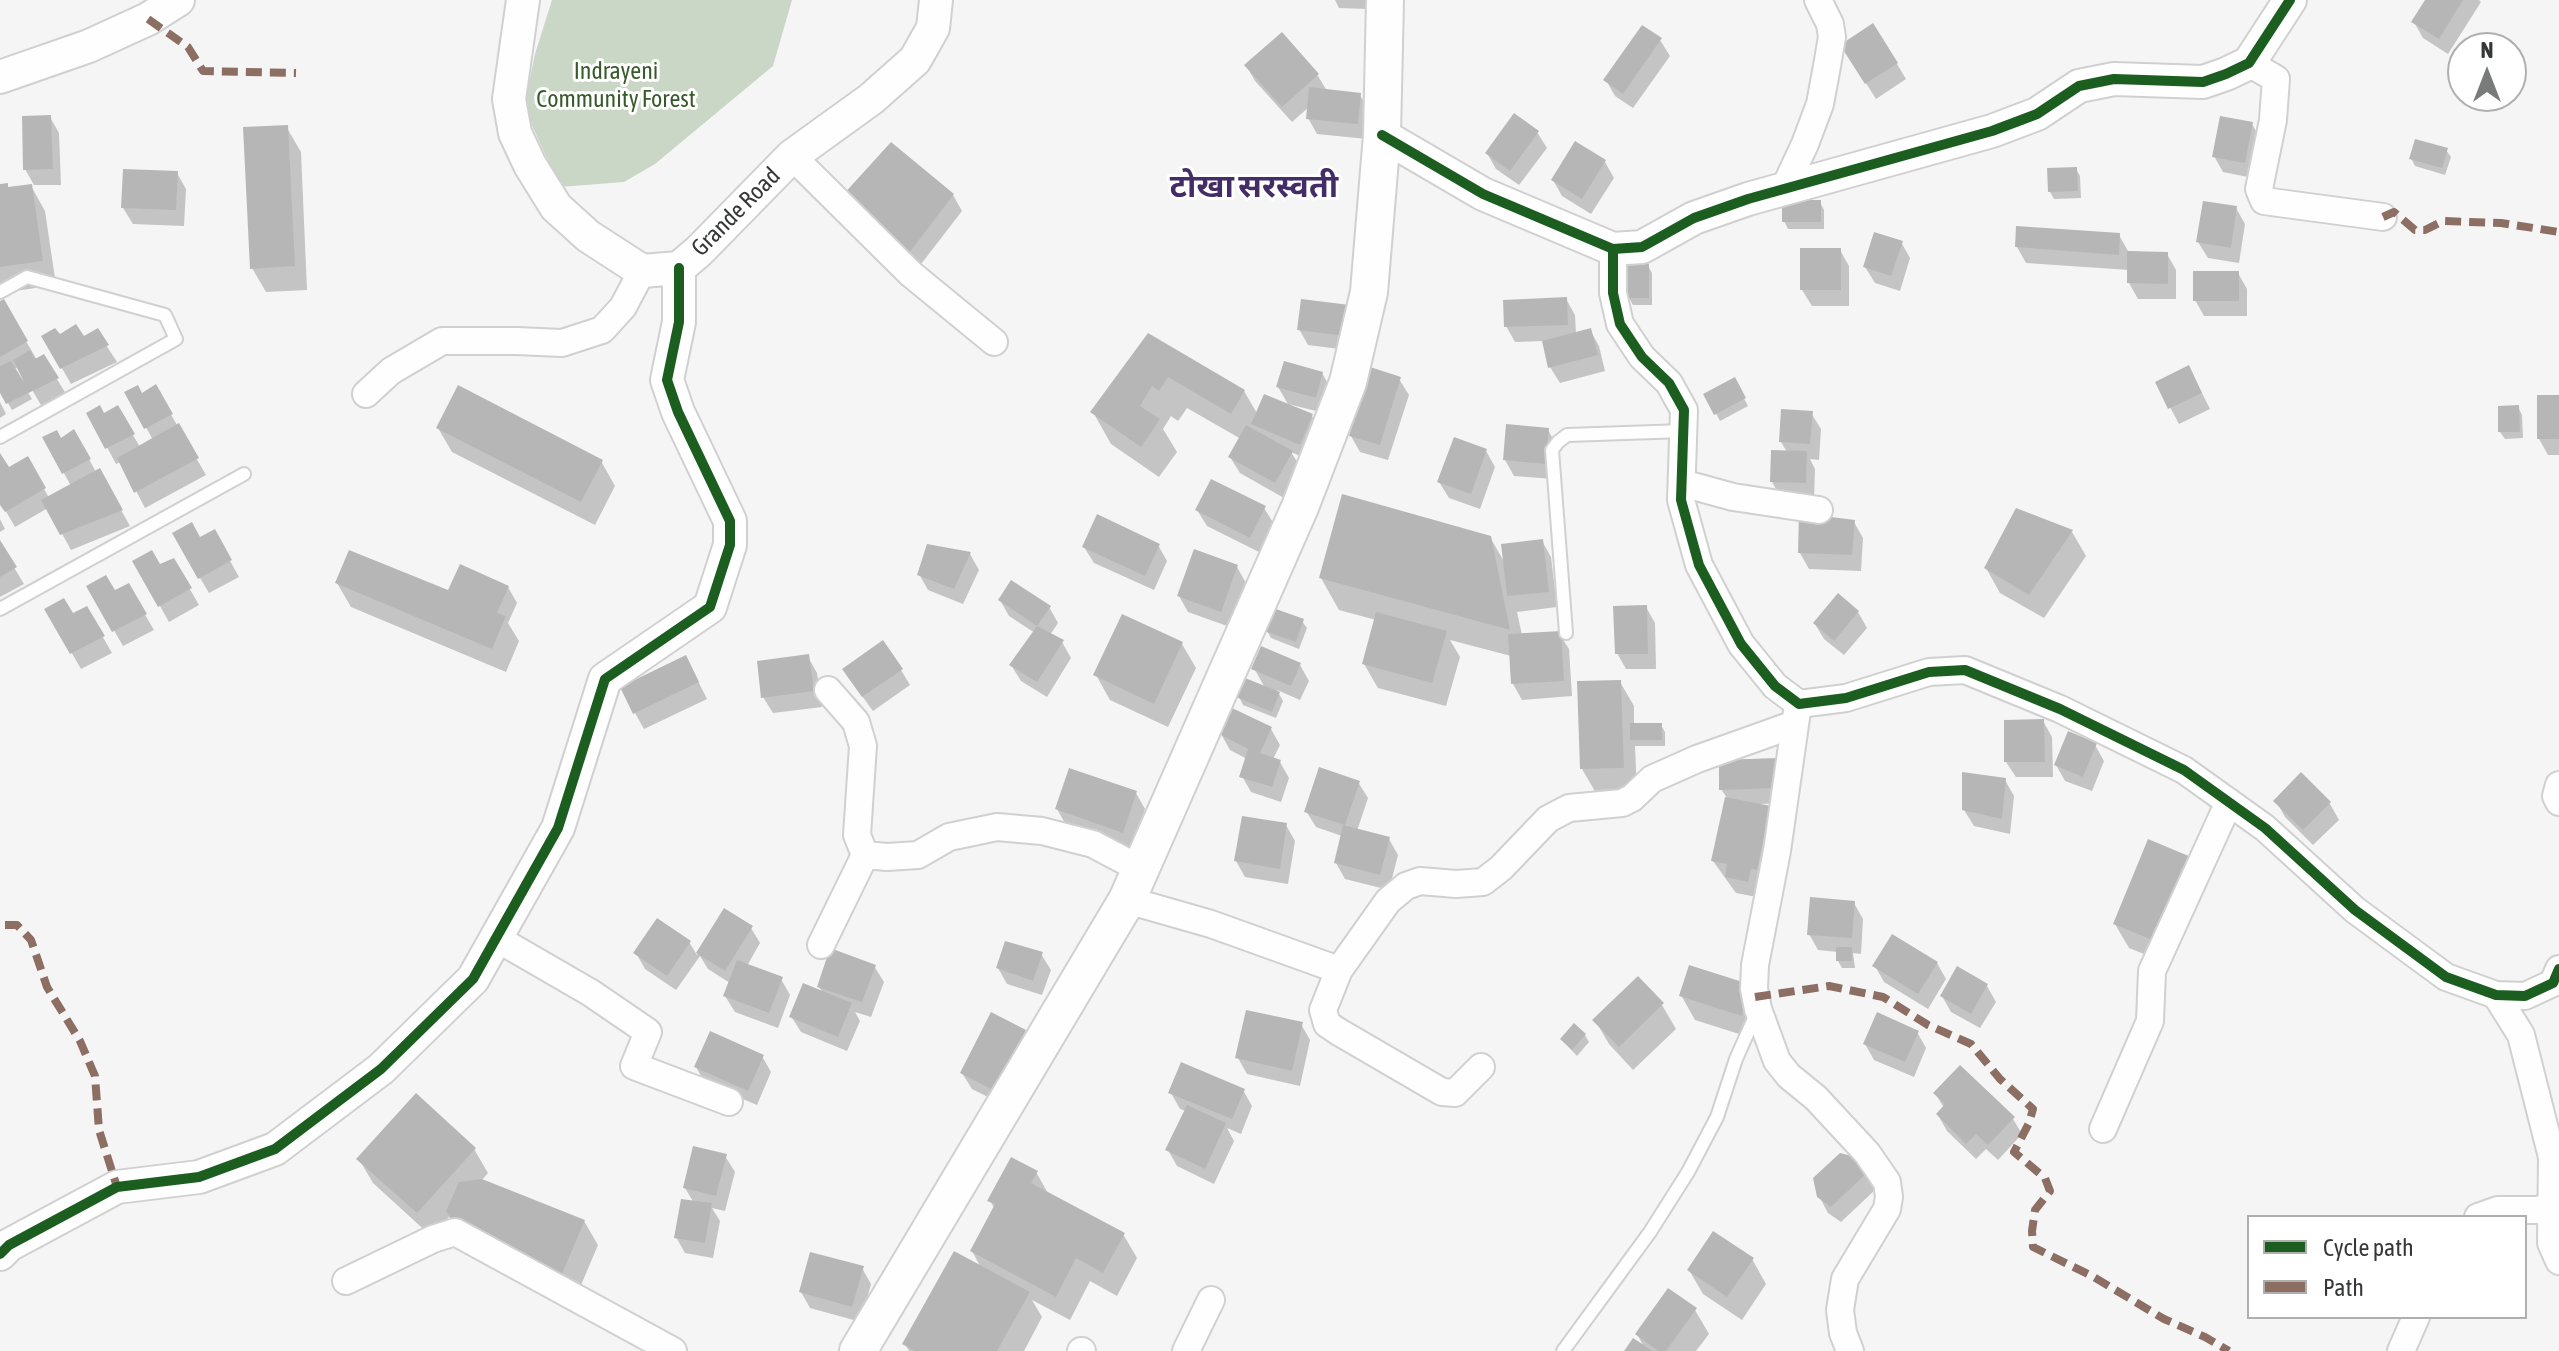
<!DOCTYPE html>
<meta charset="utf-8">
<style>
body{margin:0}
#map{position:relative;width:2559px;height:1351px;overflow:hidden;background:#f5f5f6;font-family:"Asap Condensed",sans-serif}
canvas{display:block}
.legend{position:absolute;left:2247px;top:1215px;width:280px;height:104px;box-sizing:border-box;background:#fff;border:2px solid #afafaf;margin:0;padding:10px 14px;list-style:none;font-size:24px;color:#363737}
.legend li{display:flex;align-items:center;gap:16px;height:40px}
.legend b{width:40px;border:2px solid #afafaf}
.north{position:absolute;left:2447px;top:32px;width:80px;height:80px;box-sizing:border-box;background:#fff;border:2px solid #afafaf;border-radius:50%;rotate:0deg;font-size:22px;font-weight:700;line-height:32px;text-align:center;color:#363737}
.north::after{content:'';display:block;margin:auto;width:28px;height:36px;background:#797a7a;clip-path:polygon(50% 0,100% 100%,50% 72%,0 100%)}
</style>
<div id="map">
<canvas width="2559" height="1351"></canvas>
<ul class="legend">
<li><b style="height:10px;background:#1b5e20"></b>Cycle path</li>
<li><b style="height:10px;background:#8d6e63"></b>Path</li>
</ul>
<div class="north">N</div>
</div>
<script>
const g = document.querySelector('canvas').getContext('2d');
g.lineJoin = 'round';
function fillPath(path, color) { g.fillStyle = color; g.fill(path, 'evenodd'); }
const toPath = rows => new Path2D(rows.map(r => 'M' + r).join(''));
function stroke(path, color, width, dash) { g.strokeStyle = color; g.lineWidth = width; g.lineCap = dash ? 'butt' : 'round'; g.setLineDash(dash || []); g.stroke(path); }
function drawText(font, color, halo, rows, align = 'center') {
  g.font = font + ' "Asap Condensed","Noto Sans Devanagari",sans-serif'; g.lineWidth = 6; g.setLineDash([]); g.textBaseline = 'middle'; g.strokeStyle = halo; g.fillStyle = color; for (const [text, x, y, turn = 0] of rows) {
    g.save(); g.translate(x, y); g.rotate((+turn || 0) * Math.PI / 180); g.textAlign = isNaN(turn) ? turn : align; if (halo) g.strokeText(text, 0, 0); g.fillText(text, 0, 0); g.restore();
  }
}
const forest = toPath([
 [552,0,792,0,773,66,655,164,624,182,560,187,524,108,535,54]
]);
const shadow = toPath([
 [1335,0,1368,0,1367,9,1339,8],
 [2428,0,2479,0,2481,2,2448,54,2423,38,2414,22],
 [1282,34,1318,76,1327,91,1360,95,1369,111,1367,139,1317,134,1308,118,1309,107,1292,122,1255,81,1246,65],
 [1660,40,1670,56,1633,108,1615,96,1606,80],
 [1852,61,1897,64,1906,79,1876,99],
 [50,117,59,133,61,185,34,185,25,169],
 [2252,124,2261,140,2253,178,2223,172,2214,156],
 [287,128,301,152,307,290,266,292,252,268],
 [1537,132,1547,148,1519,185,1496,169,1487,153],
 [1576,144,1605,162,1614,178,1591,214,1562,196,1553,180],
 [2446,150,2451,157,2445,175,2415,166,2411,158],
 [2076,169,2080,176,2081,198,2054,199,2050,192],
 [177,173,186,189,184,226,133,224,123,208],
 [0,186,9,189,31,186,45,211,56,285,15,291,0,288],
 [953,195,962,211,918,268,854,212],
 [1820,202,1824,210,1824,229,1788,229,1784,221],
 [2236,208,2245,224,2239,263,2208,258,2198,242],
 [2119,235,2128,251,2167,254,2176,270,2176,299,2138,299,2129,283,2129,270,2026,263,2017,247],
 [1901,242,1910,258,1900,291,1875,283,1865,267],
 [1840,250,1849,266,1849,306,1812,306,1802,290],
 [1648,266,1652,273,1652,305,1633,305,1629,298],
 [2238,273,2247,289,2247,316,2204,316,2195,300],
 [1566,299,1575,315,1576,334,1590,330,1599,346,1605,371,1560,383,1550,367,1544,341,1515,342,1506,326],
 [3,302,37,360,43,356,66,394,42,407,19,367,14,369,32,399,12,410,0,389,0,304],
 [1358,323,1355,351,1308,345,1299,329],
 [97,331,117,362,71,384,44,337,83,338],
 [1148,335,1244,391,1258,415,1312,416,1321,432,1309,460,1291,452,1301,468,1284,498,1240,473,1230,457,1241,439,1187,408,1178,421,1171,416,1163,429,1177,452,1159,477,1111,444,1093,412],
 [1322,373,1331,389,1324,413,1288,404,1278,387],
 [1399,379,1409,395,1388,460,1360,452,1351,436],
 [1734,380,1748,406,1720,421,1706,394],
 [2157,383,2197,383,2210,409,2179,424],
 [155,387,206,475,145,508,121,462,116,464,89,414,104,416,117,408,140,447,153,440,127,393,142,395],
 [2559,397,2559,455,2548,455,2539,439],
 [0,402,6,414,0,418],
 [2518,407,2522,415,2523,438,2505,439,2500,432],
 [1811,413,1821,429,1819,460,1810,459,1815,469,1814,499,1781,498,1772,482,1787,452,1781,442],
 [438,428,601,461,615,486,595,525,452,452],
 [1548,430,1557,446,1554,479,1514,476,1505,460],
 [74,432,96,472,99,471,130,526,71,550,48,508,15,527,0,501,0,456,8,469,28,459,49,498,71,486,45,438,60,441],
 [1486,451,1495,467,1480,509,1449,498,1439,482],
 [1264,508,1274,524,1259,552,1207,526,1197,510],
 [0,519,5,529,0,532],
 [1854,522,1863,538,1861,571,1809,569,1800,553],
 [214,532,239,577,209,593,174,534,199,539],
 [2072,532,2086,556,2044,618,2000,593,1986,568],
 [1490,537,1506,565,1542,541,1551,557,1557,607,1517,612,1522,635,1559,633,1569,649,1572,696,1522,700,1513,684,1511,656,1450,640,1460,657,1446,706,1378,688,1364,664,1376,620,1339,610,1321,578],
 [0,544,24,584,0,597],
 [1158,545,1167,561,1154,590,1094,563,1084,547],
 [929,547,970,554,979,570,963,604,928,590,919,574],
 [173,560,199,605,169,622,135,562,159,567],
 [1237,567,1246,583,1230,627,1188,612,1179,596],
 [337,583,453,596,508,587,517,603,508,623,519,641,506,672,351,607],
 [128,586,154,630,123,646,89,587,114,592],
 [1000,600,1049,607,1058,623,1050,635,1062,642,1071,658,1047,697,1021,681,1011,665,1035,633,1009,616],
 [1646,607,1655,623,1656,669,1626,669,1617,653],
 [86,608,112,653,81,669,47,610,72,615],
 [1858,612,1867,628,1844,655,1824,639,1815,624],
 [1302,621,1307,628,1299,649,1271,638,1267,631],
 [1182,644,1196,668,1168,727,1110,700,1096,675],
 [808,657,817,673,822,707,773,713,763,697],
 [1300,665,1309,681,1300,700,1277,690,1283,701,1276,718,1243,705,1239,697,1265,688,1254,668],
 [901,670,910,685,873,711,854,685],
 [694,673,707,699,644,729,635,713],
 [1620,682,1634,706,1634,725,1661,725,1665,732,1665,746,1635,746,1637,792,1596,793,1582,769],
 [2043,721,2052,737,2053,777,2016,777,2006,762],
 [1271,729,1280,745,1273,759,1280,762,1289,778,1281,802,1251,792,1242,776,1247,759,1230,750,1221,734],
 [2095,745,2104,761,2092,791,2065,781,2056,765],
 [1777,760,1787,803,1759,804,1769,808,1779,824,1757,897,1736,893,1713,861,1727,798,1721,789],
 [2301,775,2330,804,2339,820,2313,845,2285,817,2276,801],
 [2005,780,2014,796,2010,834,1974,826,1964,810],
 [1358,782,1368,798,1357,831,1389,839,1398,855,1389,890,1345,879,1336,863,1342,836,1316,827,1306,811],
 [1136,793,1145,809,1132,848,1066,825,1057,809],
 [1286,825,1295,841,1288,884,1245,877,1236,861],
 [2149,842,2169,964,2129,948,2115,924],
 [1854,903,1863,919,1861,954,1853,953,1855,968,1842,968,1838,961,1838,952,1818,950,1809,934],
 [725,911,751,928,760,943,747,966,781,979,790,995,778,1028,735,1012,725,996,730,983,708,969,700,956,676,990,645,969,636,953,689,942,697,955],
 [1041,954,1051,970,1042,995,1007,984,998,968],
 [1937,963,1946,979,1928,1009,1884,982,1875,966],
 [874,966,884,982,871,1017,855,1012,860,1021,847,1051,801,1032,791,1016,823,993,819,987],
 [1638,979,1662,1005,1676,1029,1633,1070,1609,1044,1595,1020],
 [1987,986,1996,1002,1980,1028,1951,1012,1942,996],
 [1681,995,1764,1011,1755,1039,1695,1020],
 [1301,1024,1310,1040,1300,1086,1247,1074,1238,1058],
 [1025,1032,1034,1048,1004,1105,972,1089,962,1073],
 [1917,1032,1926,1048,1914,1077,1874,1060,1865,1044],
 [1585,1035,1589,1042,1577,1056,1562,1040],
 [762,1056,771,1072,757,1105,705,1083,696,1067],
 [1243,1090,1252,1106,1241,1134,1227,1128,1234,1141,1214,1184,1177,1166,1168,1150,1186,1111,1180,1109,1171,1093],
 [1935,1093,2013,1119,2022,1134,1998,1160,1986,1149,1976,1159,1947,1131,1938,1115,1944,1108],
 [474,1149,488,1173,481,1181,584,1221,598,1245,573,1304,451,1215,431,1236,373,1183,359,1159],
 [725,1156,735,1172,725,1211,712,1208,720,1221,713,1258,685,1253,676,1237,694,1203,685,1188],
 [1036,1172,1049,1195,1123,1234,1137,1258,1117,1296,1090,1281,1070,1320,1032,1300,1042,1317,1024,1351,909,1351,905,1344,981,1268,972,1251,995,1209,990,1201],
 [1866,1173,1876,1189,1841,1222,1828,1213,1819,1196],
 [1752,1259,1766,1284,1742,1320,1703,1294,1689,1270],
 [862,1268,871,1284,861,1322,810,1308,801,1292],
 [1695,1310,1709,1334,1696,1351,1626,1351,1645,1349,1637,1334]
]);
const building = toPath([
 [2425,0,2463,0,2439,39,2411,22],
 [1873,23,1898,63,1865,84,1840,45],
 [1642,25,1662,38,1623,94,1603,80],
 [1282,32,1319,74,1282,107,1244,65],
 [1309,87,1361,93,1358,124,1306,119],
 [1514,113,1539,131,1510,171,1485,153],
 [51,115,53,169,23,170,22,116],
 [2220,116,2253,122,2245,163,2212,157],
 [288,125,295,266,250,269,243,127],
 [2415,139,2448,148,2442,168,2409,159],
 [1575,141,1606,160,1582,199,1551,180],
 [891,142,954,194,909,253,842,196],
 [2077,167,2078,191,2048,192,2047,168],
 [123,169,178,171,176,210,121,208],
 [8,183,8,187,32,184,43,261,0,267,0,184],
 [1782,200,1821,200,1821,222,1782,222],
 [2203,201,2237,206,2231,248,2196,242],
 [2016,226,2120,233,2119,255,2015,247],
 [1874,232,1903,241,1891,276,1863,267],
 [1800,248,1841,248,1841,290,1800,290],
 [2127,251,2168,252,2168,284,2127,283],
 [1627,264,1649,264,1649,298,1627,298],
 [2193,271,2239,271,2239,301,2193,301],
 [1567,297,1568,325,1504,327,1503,300],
 [4,299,28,341,0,357,0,301],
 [1301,299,1350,305,1346,336,1297,330],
 [76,324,84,336,98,328,109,345,60,369,41,336,55,328,60,334],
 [1591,328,1598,355,1548,368,1542,341],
 [1148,333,1245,390,1231,414,1168,377,1159,391,1152,386,1140,406,1160,419,1141,447,1090,412],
 [30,350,35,359,44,354,59,378,6,404,0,393,0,366,11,361,24,382,13,360],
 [1284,361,1323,372,1316,398,1276,387],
 [2189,365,2202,393,2168,409,2155,382],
 [1370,367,1401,377,1380,445,1349,436],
 [1735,377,1746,398,1714,415,1703,394],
 [156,384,173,414,144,429,124,392,138,385,142,393],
 [458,385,603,460,581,502,436,428],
 [1264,394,1313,414,1300,445,1251,424],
 [2537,395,2559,395,2559,439,2537,439],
 [100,405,104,413,118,405,135,434,105,449,86,413],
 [2519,405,2520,432,2498,432,2498,406],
 [1781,409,1813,411,1810,444,1779,442],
 [179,423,199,458,134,493,117,458],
 [1506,424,1549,428,1546,464,1503,460],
 [1246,425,1293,451,1275,483,1228,457],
 [74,429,91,459,62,474,42,437,57,430,61,438],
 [1454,437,1487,449,1471,494,1437,482],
 [1771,450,1807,451,1806,483,1770,482],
 [0,453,9,467,28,456,46,488,5,512,0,505],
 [100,468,123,510,60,535,41,500],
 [1211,479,1266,506,1250,538,1195,510],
 [1342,494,1491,536,1510,630,1319,578],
 [2016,508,2073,530,2029,595,1984,568],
 [1799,513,1855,520,1852,555,1798,553],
 [1097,514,1160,544,1145,576,1082,547],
 [192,522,200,537,215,529,232,560,198,579,172,533],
 [1543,539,1549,592,1507,596,1501,544],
 [0,540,17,567,0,577],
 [927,544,971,552,954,589,917,575],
 [1194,549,1238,565,1221,612,1177,596],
 [152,550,160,564,174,558,192,588,158,607,132,561],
 [349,550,448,590,460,564,509,586,497,613,506,616,492,649,335,583],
 [106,575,115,590,129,583,147,614,112,632,86,586],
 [1011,580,1051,606,1037,626,998,600],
 [1838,593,1859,611,1834,641,1813,623],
 [64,598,73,613,87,606,105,636,70,654,44,609],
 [1647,605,1648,654,1615,654,1613,606],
 [1273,608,1304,619,1296,642,1264,631],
 [1376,612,1447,631,1432,683,1362,664],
 [1122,614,1183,642,1154,704,1093,675],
 [1037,626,1064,640,1037,682,1009,665],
 [1561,631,1564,681,1511,684,1508,634],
 [883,640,903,669,862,697,842,669],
 [1261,646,1301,663,1291,686,1251,669],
 [809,654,814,691,761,698,757,661],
 [686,655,699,682,633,714,620,687],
 [1245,678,1280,692,1272,712,1236,697],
 [1621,680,1624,768,1580,769,1577,681],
 [1232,708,1272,727,1260,753,1281,760,1272,787,1239,777,1248,749,1219,734],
 [2044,719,2045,762,2004,762,2004,720],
 [1630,723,1662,723,1662,740,1630,740],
 [2068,731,2097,743,2083,777,2054,765],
 [1778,758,1779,788,1719,790,1719,760],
 [1319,767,1360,781,1345,825,1304,812],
 [1069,768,1137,791,1123,833,1055,809],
 [1962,772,2006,778,2002,819,1962,810],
 [2301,772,2331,802,2303,830,2273,801],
 [1725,797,1771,806,1757,870,1751,869,1748,882,1725,877,1727,864,1711,861],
 [1242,816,1287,823,1280,869,1234,861],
 [1343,825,1390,837,1380,875,1334,863],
 [2148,839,2191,857,2155,941,2113,924],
 [1810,897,1855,901,1852,938,1807,935],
 [724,908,753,926,725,971,696,953],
 [657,918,691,941,667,976,633,953],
 [1892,934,1938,962,1918,994,1872,966],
 [1005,941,1043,952,1033,981,996,968],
 [1836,947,1852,947,1852,961,1836,961],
 [830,948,876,965,862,1002,817,987],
 [737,960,783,977,769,1013,723,996],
 [1689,965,1752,985,1742,1016,1679,996],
 [1957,966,1988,984,1971,1014,1940,996],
 [1638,976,1664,1003,1619,1047,1592,1020],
 [803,983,852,1003,838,1037,789,1017],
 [1246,1010,1303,1022,1292,1071,1235,1058],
 [991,1012,1026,1030,995,1091,960,1073],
 [1877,1012,1919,1031,1905,1062,1863,1044],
 [1574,1023,1586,1034,1572,1050,1560,1039],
 [710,1031,764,1055,748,1091,694,1067],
 [1181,1062,1245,1089,1232,1119,1168,1093],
 [1960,1065,2015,1117,1988,1145,1976,1134,1966,1144,1936,1114,1945,1104,1933,1093],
 [416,1093,476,1148,417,1213,356,1159],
 [1187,1105,1226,1123,1205,1169,1165,1150],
 [693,1146,727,1154,716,1196,683,1188],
 [1840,1153,1852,1156,1868,1172,1831,1207,1817,1197,1813,1178],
 [1011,1157,1038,1171,1031,1183,1125,1233,1103,1273,1076,1258,1056,1297,970,1251,995,1204,987,1201],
 [482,1179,585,1220,559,1281,457,1229,446,1211,459,1182],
 [681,1199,712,1203,705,1243,674,1238],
 [1713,1231,1754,1258,1727,1297,1687,1270],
 [954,1251,1030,1292,997,1351,915,1351,902,1344],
 [810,1252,864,1266,852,1307,799,1292],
 [1668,1288,1697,1308,1666,1351,1658,1351,1635,1334],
 [1633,1338,1653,1351,1624,1351]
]);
const service = toPath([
 [0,292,27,277,165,315,176,339,0,437],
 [0,609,244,474],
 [1566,633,1552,450,1558,442,1567,435,1684,431],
 [1563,1351,1650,1232,1688,1172,1717,1117,1736,1059,1757,1012]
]);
const minor = toPath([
 [2249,63,2276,79,2273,120,2259,189,2264,201,2383,217],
 [792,156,911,274,994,342],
 [1785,187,1805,144,1820,104,1827,66,1832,37,1830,24,1818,0],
 [1613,249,1613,293,1620,324,1642,357,1669,383,1684,410,1681,500,1699,565,1741,644,1775,686,1799,704,1846,698,1929,672,1965,670,2060,709,2184,770,2265,828,2355,910,2446,977,2496,995,2525,996,2553,983,2559,969],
 [366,394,391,371,442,341,517,341,562,343,602,330,623,307,642,271],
 [1682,483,1733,497,1819,510],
 [828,690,856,722,863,746,857,835,865,855,887,857,918,855,949,837,997,827,1042,831,1093,844,1142,870],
 [1797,711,1777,851,1755,965,1754,989,1758,1009,1777,1061,1789,1076,1816,1098,1867,1153,1887,1182,1889,1197,1887,1209,1845,1279,1840,1310,1843,1333,1850,1351],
 [2559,785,2556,796,2559,802],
 [1127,900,1211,924,1339,970,1388,901,1406,886,1420,881,1456,884,1483,882,1501,868,1548,819,1569,808,1622,803,1632,798,1652,779,1697,759,1795,724],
 [496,938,591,993,648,1032,634,1066,729,1102],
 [821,945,865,855],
 [1339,970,1323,1010,1327,1024,1339,1032,1442,1092,1455,1093,1481,1067],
 [2496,995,2521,1035,2552,1157,2551,1243,2559,1261],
 [2103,1129,2150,1021,2152,971,2229,802],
 [2478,1217,2498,1210,2537,1210,2551,1207],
 [346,1281,433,1239,455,1232,673,1351],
 [1081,1351,1082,1351],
 [1186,1351,1211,1300],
 [2401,1351,2416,1317]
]);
const tertiary = toPath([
 [523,0,509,99,515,133,530,165,556,207,588,236,642,271,679,268,699,251,792,156,871,99,915,60,933,28,936,0],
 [0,77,89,46,148,19,178,0],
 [1382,135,1483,194,1613,249,1642,247,1694,218,1748,199,1992,131,2037,114,2079,86,2114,79,2203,82,2226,74,2249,63,2290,0],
 [0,1254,9,1245,117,1187,199,1177,275,1149,381,1069,473,979,558,828,605,679,710,607,730,545,730,521,678,412,667,380,679,322,679,268]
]);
const secondary = toPath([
 [858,1351,1127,900,1300,507,1348,382,1369,292,1382,135,1385,0]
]);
const quiet = toPath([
 [148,19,188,47,203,71,296,73],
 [2383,217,2394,212,2415,230,2425,230,2443,221,2501,223,2559,232],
 [5,925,17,925,31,940,47,987,80,1041,95,1076,99,1130,117,1187],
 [1755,997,1829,986,1883,997,1928,1025,1971,1044,2000,1079,2033,1109,2029,1123,2014,1152,2045,1178,2050,1191,2035,1210,2032,1231,2033,1247,2092,1276,2164,1319,2205,1337,2229,1351]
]);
const cycleway = toPath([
 [1382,135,1483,194,1613,249,1642,247,1694,218,1748,199,1992,131,2037,114,2079,86,2114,79,2203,82,2226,74,2249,63,2290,0],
 [1613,249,1613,293,1620,324,1642,357,1669,383,1684,410,1681,500,1699,565,1741,644,1775,686,1799,704,1846,698,1929,672,1965,670,2060,709,2184,770,2265,828,2355,910,2446,977,2496,995,2525,996,2553,983,2559,969],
 [0,1254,9,1245,117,1187,199,1177,275,1149,381,1069,473,979,558,828,605,679,710,607,730,545,730,521,678,412,667,380,679,322,679,268]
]);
const parkNames = [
 ["Indrayeni",616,71],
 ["Community Forest",616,99]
];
const streetNames = [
 ["Grande Road",736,212,-45]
];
const districtNames = [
 ["टोखा सरस्वती",1254,187]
];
fillPath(forest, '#cad7c6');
fillPath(shadow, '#0003');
fillPath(building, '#b7b6b7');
stroke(service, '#d0d0d1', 16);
stroke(minor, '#d0d0d1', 30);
stroke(tertiary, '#d0d0d1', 36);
stroke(secondary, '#d0d0d1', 40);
stroke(service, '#fefefe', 12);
stroke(minor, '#fefefe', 26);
stroke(tertiary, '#fefefe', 32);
stroke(secondary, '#fefefe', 36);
stroke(quiet, '#8d6e63', 8, [16, 8]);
stroke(cycleway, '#1b5e20', 10);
drawText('24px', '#375a2b', '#fff', parkNames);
drawText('24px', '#363737', '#fff', streetNames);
drawText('bold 32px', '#442d67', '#fff', districtNames);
</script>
